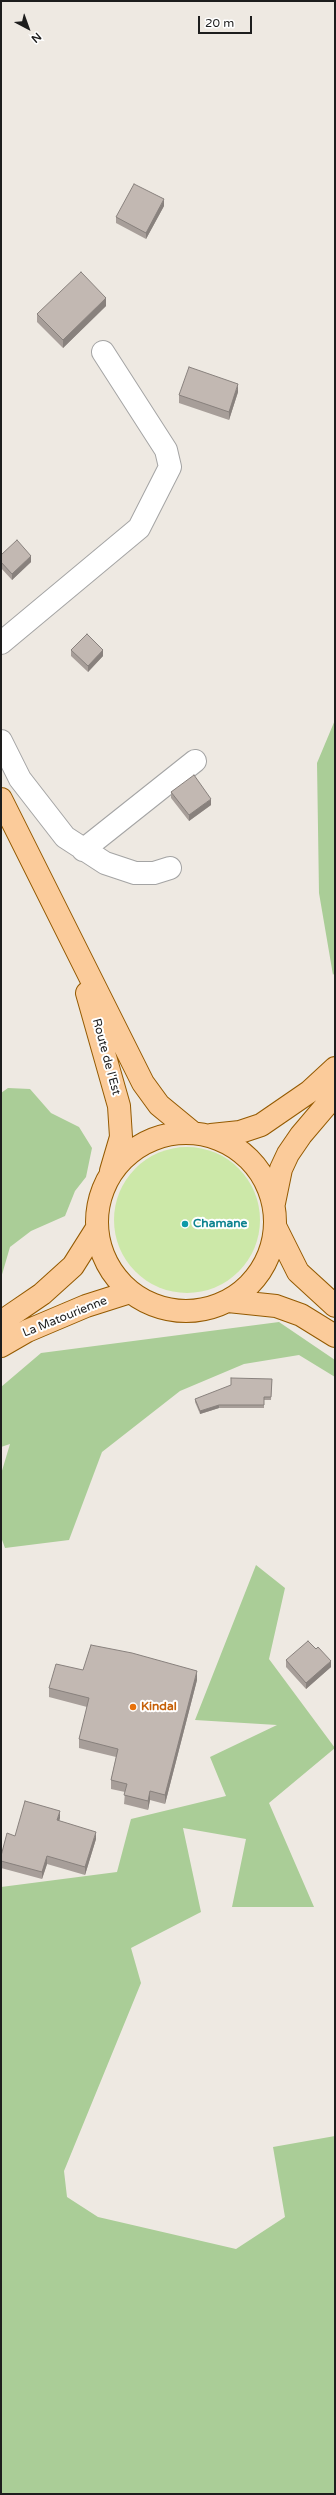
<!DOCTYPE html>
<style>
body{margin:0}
#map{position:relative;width:336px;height:2495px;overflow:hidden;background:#eee9e2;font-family:"Varela Round",sans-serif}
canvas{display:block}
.frame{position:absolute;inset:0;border:2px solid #1d1d1d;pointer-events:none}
.north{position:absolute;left:8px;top:8px;width:40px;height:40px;-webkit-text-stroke:3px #fff;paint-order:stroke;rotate:139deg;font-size:11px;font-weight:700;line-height:16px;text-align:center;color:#1d1d1d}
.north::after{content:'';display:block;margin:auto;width:14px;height:18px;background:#1d1d1d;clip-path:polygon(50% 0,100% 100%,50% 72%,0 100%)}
.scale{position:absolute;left:198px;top:16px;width:54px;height:18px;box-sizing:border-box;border:2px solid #1d1d1d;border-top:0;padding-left:5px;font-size:12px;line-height:14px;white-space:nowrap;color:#1d1d1d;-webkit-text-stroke:3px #fff;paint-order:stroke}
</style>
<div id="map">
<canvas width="336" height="2495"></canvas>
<div class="frame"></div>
<div class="north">N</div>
<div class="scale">20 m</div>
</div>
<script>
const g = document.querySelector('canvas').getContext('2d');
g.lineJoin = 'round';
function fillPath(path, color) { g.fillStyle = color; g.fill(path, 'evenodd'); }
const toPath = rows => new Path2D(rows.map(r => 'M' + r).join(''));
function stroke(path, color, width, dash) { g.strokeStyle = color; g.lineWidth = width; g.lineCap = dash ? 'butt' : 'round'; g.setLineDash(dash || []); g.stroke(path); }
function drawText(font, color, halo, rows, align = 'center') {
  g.font = font + ' "Varela Round",sans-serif'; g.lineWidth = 4; g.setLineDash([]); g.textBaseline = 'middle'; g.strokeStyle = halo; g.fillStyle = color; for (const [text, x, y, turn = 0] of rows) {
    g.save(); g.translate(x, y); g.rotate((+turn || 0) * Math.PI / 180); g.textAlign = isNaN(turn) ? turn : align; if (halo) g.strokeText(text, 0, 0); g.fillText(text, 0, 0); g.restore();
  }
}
const grass = toPath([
 '114 1220a73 73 0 1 1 146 0a73 73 0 1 1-146 0Z'
]);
const forest = toPath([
 [335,720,335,972,333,975,319,893,317,763],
 [8,1088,30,1089,51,1113,79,1127,92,1148,86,1177,75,1191,65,1216,31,1231,10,1247,1,1278,1,1093],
 [279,1322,335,1360,335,1377,299,1355,244,1364,180,1391,102,1452,69,1540,5,1548,1,1537,1,1474,10,1444,1,1447,1,1387,41,1353],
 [256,1565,285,1588,269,1659,335,1748,269,1803,314,1907,232,1907,246,1839,183,1828,201,1912,131,1948,141,1983,64,2171,67,2197,98,2217,236,2249,285,2217,273,2147,335,2136,335,2494,1,2494,1,1887,117,1872,131,1819,226,1796,210,1757,277,1725,195,1720]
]);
const minor = toPath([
 [1,643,139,528,170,467,166,450,103,352],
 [1,741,20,779,65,837,105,863,135,873,154,873,170,868],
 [83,850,195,761]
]);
const major = toPath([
 [1,799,143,1083,159,1105,193,1133],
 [87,993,119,1106,121,1137,111,1171],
 '97 1222a89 89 0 1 1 178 0a89 89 0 1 1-178 0Z',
 [211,1135,240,1132,261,1125,309,1092,335,1068],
 [274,1203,281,1169,288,1154,301,1135,335,1095],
 [275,1226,298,1272,335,1306],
 [228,1301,276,1306,301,1315,335,1336],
 [1,1322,42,1294,73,1266,97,1228],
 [1,1346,27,1331,86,1306,130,1292]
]);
const wall = toPath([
 [164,206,146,239,116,223,116,217],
 [106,306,63,348,37,322,37,314],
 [238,392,229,420,179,403,179,395],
 [1,555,31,562,12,580,1,568],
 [71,650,103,656,88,672,71,656],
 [171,792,211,805,189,821,171,798],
 [272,1379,271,1400,264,1400,264,1408,219,1408,200,1414,195,1402,195,1399],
 [316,1649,331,1667,306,1689,286,1667,286,1660],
 [83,1670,197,1680,165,1804,150,1800,148,1810,124,1804,125,1792,111,1789,111,1780,116,1757,79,1748,79,1739,87,1707,49,1697,49,1688],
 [60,1818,59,1821,96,1839,85,1875,47,1864,42,1879,1,1868,1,1856,15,1836]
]);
const shadedWall = toPath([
 [164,199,164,206,146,239,146,233],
 [106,298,106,306,63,348,63,340],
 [238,384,238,392,229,420,229,412],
 [31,556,31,562,12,580,12,574],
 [103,650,103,656,88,672,88,666],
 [211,799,211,805,189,821,189,815],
 [219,1405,219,1408,200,1414,200,1411],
 [331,1661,331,1667,306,1689,306,1683],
 [197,1671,197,1680,165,1804,165,1795],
 [150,1791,150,1800,148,1810,148,1801],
 [60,1811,60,1818,57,1827,57,1820],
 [96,1832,96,1839,85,1875,85,1867],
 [47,1856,47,1864,42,1879,42,1872]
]);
const building = toPath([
 [134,184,164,199,146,233,116,217,134,184],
 [81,272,106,298,63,340,37,314,81,272],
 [189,367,238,384,229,412,179,395,189,367],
 [17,540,31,556,12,574,1,562,1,555,17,540],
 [87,634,103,650,88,666,71,650,87,634],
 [194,775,211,799,189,815,171,792,194,775],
 [231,1378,272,1379,271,1397,264,1397,264,1405,219,1405,200,1411,195,1399,231,1385,231,1378],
 [308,1641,316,1649,318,1647,331,1661,306,1683,286,1660,308,1641],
 [91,1645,132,1653,197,1671,165,1795,150,1791,148,1801,124,1795,127,1784,111,1780,118,1749,79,1739,89,1698,49,1688,56,1664,83,1670,91,1645],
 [25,1801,60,1811,57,1820,96,1832,85,1867,47,1856,42,1872,1,1861,1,1856,7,1833,15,1836,25,1801]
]);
const markers = [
 [185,1224,4,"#0f9aa8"],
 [133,1707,4,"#e8710a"]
];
const streetNames = [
 ["Route de l'Est",106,1057,75],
 ["La Matourienne",65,1317,-22]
];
const cultureNames = [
 ["Chamane",193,1224]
];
const foodNames = [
 ["Kindal",141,1707]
];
fillPath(grass, '#cce8a8');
fillPath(forest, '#aacd97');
stroke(minor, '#a4a4a4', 24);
stroke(major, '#945a01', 24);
stroke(minor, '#fff', 22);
stroke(major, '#fbcb9a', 22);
fillPath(wall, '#a79e99');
fillPath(shadedWall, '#88817d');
fillPath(building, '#c2b8b2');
stroke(building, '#88817d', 1);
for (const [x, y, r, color] of markers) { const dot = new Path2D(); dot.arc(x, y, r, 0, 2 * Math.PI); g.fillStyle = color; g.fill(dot); stroke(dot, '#fff', 1.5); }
drawText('12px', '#1d1d1d', '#fff', streetNames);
drawText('bold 12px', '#0d838f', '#fff', cultureNames, 'left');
drawText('bold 12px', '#c56008', '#fff', foodNames, 'left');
</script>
